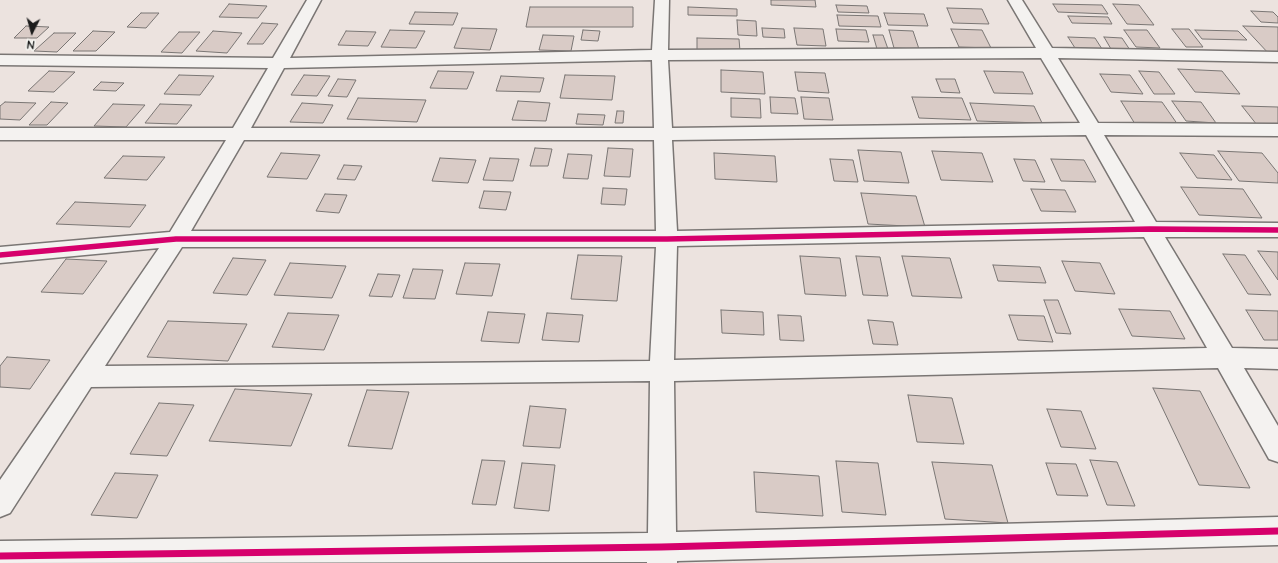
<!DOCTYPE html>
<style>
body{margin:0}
#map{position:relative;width:1278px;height:563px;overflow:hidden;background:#ece3df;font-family:"Architects Daughter",sans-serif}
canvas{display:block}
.north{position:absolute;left:12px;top:12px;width:40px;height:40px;-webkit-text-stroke:3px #f6f6f2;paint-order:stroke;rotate:186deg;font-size:11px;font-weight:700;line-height:16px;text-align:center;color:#1c1c1c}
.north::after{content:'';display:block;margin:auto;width:14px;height:18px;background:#1c1c1c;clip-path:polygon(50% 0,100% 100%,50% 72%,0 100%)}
</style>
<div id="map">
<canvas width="1278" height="563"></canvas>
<div class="north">N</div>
</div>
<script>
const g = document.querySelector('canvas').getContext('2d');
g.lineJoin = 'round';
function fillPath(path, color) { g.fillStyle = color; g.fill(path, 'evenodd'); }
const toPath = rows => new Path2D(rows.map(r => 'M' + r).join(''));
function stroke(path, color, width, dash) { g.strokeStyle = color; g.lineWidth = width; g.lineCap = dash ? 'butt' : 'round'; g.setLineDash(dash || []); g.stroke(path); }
const building = toPath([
 [771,0,815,0,816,7,771,5,771,0],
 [229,4,267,6,258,18,219,17,229,4],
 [1053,4,1102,5,1108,14,1058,12,1053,4],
 [1113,4,1139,5,1154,25,1127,24,1113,4],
 [836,5,867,6,869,13,838,12,836,5],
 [530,7,633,7,633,27,526,27,530,7],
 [688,7,737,9,737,16,688,15,688,7],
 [947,8,982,9,989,24,953,23,947,8],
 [1251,11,1273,12,1278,17,1278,23,1261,22,1251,11],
 [415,12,458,13,453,25,409,24,415,12],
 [141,13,159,13,146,28,127,27,141,13],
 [884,13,924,14,928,26,888,25,884,13],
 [837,15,878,16,881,27,839,26,837,15],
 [1068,16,1108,17,1112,24,1072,23,1068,16],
 [737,20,756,21,757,36,738,35,737,20],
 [262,23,278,24,263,44,247,44,262,23],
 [26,26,49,27,37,38,14,38,26,26],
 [1243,26,1278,27,1278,55,1270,55,1243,26],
 [462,28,497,29,490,50,454,48,462,28],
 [762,28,784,29,785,38,763,37,762,28],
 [794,28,823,29,826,46,797,45,794,28],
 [836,29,866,30,869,42,838,41,836,29],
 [951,29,982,30,991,48,959,47,951,29],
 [1172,29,1189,29,1203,47,1186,47,1172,29],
 [390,30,425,31,416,48,381,47,390,30],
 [583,30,600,31,598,41,581,40,583,30],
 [889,30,913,31,919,49,894,48,889,30],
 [1124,30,1147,30,1160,48,1136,47,1124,30],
 [1195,30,1238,31,1247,40,1202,39,1195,30],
 [93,31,115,32,96,51,73,51,93,31],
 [213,31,242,33,227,53,196,51,213,31],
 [346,31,376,32,368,46,338,45,346,31],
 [179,32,200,32,182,53,161,52,179,32],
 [54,33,76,33,57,52,34,51,54,33],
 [543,35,574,36,571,51,539,50,543,35],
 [873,35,883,35,888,49,877,49,873,35],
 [1068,37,1095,38,1102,49,1075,48,1068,37],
 [1104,37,1122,38,1130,50,1111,49,1104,37],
 [697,38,739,39,740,51,697,50,697,38],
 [1178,69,1222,71,1240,94,1195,92,1178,69],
 [721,70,763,72,765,94,721,92,721,70],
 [49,71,75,72,54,92,28,91,49,71],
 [438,71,474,72,467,89,430,88,438,71],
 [984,71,1023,72,1033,94,994,93,984,71],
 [1139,71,1159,72,1175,94,1154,94,1139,71],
 [795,72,825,73,829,93,798,91,795,72],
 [1100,74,1130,75,1143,94,1111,92,1100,74],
 [179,75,214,76,200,95,164,94,179,75],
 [304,75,330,76,317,96,291,95,304,75],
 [565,75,615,76,612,100,560,98,565,75],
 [501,76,544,78,540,92,496,91,501,76],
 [338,79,356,80,347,97,328,96,338,79],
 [936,79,955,79,960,93,941,92,936,79],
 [101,82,124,83,116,91,93,90,101,82],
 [770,97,795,98,798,114,771,113,770,97],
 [801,97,829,98,833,120,804,119,801,97],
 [912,97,962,98,971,120,919,118,912,97],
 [358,98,426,100,417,122,347,119,358,98],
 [731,98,760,99,761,118,731,117,731,98],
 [518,101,550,103,546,121,512,120,518,101],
 [1121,101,1162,102,1178,125,1135,124,1121,101],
 [1172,101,1201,102,1216,123,1186,121,1172,101],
 [5,102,36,103,20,120,0,119,0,106,5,102],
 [51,102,68,103,47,125,29,125,51,102],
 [302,103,333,105,323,123,290,122,302,103],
 [970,103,1034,106,1042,123,977,121,970,103],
 [113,104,145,105,126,127,94,126,113,104],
 [160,104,192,105,177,124,145,123,160,104],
 [1242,106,1278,107,1278,126,1257,125,1242,106],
 [617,111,624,111,623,123,615,123,617,111],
 [578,114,605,115,603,125,576,124,578,114],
 [535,148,552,149,548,166,530,166,535,148],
 [608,148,633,149,630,177,604,176,608,148],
 [858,150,901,152,909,183,864,181,858,150],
 [932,151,982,153,993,182,941,180,932,151],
 [1218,151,1262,153,1278,173,1278,183,1239,181,1218,151],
 [281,153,320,155,307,179,267,177,281,153],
 [714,153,775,156,777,182,715,179,714,153],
 [1180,153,1214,155,1232,180,1197,178,1180,153],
 [568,154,592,155,588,179,563,178,568,154],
 [123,156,165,157,147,180,104,178,123,156],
 [440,158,476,160,468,183,432,181,440,158],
 [490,158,519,159,513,181,483,180,490,158],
 [830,159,853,160,858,182,834,181,830,159],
 [1014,159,1035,160,1045,182,1023,181,1014,159],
 [1051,159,1084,160,1096,182,1061,181,1051,159],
 [344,165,362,166,355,180,337,179,344,165],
 [1181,187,1243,189,1262,218,1199,215,1181,187],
 [603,188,627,189,625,205,601,204,603,188],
 [1031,189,1065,190,1076,212,1041,211,1031,189],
 [484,191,511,192,506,210,479,208,484,191],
 [861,193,916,196,925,227,868,224,861,193],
 [325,194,347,195,339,213,316,211,325,194],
 [75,202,146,205,130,227,56,224,75,202],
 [1258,251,1278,252,1278,280,1258,251],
 [1223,254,1245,255,1271,295,1248,294,1223,254],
 [578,255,622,256,617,301,571,299,578,255],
 [800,256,840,258,846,296,805,294,800,256],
 [856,256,880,257,888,296,863,295,856,256],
 [902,256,950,258,962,298,912,296,902,256],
 [233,258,266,260,247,295,213,293,233,258],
 [66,259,107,261,83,294,41,292,66,259],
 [1062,261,1100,263,1115,294,1075,291,1062,261],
 [290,263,346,266,332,298,274,295,290,263],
 [465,263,500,264,492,296,456,294,465,263],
 [993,265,1040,267,1046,283,998,281,993,265],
 [413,269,443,270,435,299,403,298,413,269],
 [378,274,400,275,392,297,369,296,378,274],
 [1044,300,1058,300,1071,334,1056,333,1044,300],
 [1119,309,1170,311,1185,339,1132,336,1119,309],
 [721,310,763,312,764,335,722,333,721,310],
 [1246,310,1278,311,1278,340,1264,340,1246,310],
 [488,312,525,314,519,343,481,341,488,312],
 [288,313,339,315,324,350,272,347,288,313],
 [547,313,583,315,579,342,542,340,547,313],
 [778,315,801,316,804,341,780,340,778,315],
 [1009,315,1044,316,1053,342,1018,340,1009,315],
 [868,320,893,322,898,345,873,344,868,320],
 [168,321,247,324,228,361,147,357,168,321],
 [7,357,50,360,30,389,0,387,0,366,7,357],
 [1153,388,1200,391,1250,488,1199,485,1153,388],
 [235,389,312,394,291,446,209,441,235,389],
 [367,390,409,392,392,449,348,446,367,390],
 [908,395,952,398,964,444,917,442,908,395],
 [159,403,194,405,167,456,130,454,159,403],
 [530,406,566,409,560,448,523,446,530,406],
 [1047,409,1081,411,1096,449,1061,447,1047,409],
 [482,460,505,461,496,505,472,504,482,460],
 [1090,460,1117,462,1135,506,1107,505,1090,460],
 [836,461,878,463,886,515,842,512,836,461],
 [932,462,992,465,1008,523,945,519,932,462],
 [522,463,555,465,549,511,514,508,522,463],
 [1046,463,1076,464,1088,496,1057,495,1046,463],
 [754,472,819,476,823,516,756,512,754,472],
 [115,473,158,475,137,518,91,515,115,473]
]);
const minor = toPath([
 [307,0,321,0,290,58,652,50,655,0,669,0,668,50,1036,48,1008,0,1022,0,1052,48,1278,52,1278,62,1058,58,1098,123,1278,124,1278,136,1104,135,1156,222,1278,223,1278,237,1165,237,1232,348,1278,349,1278,369,1244,368,1278,426,1278,462,1269,459,1218,368,674,381,676,532,1278,517,1278,545,677,561,677,563,647,563,647,562,0,563,0,541,648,533,650,381,91,387,10,513,0,517,0,480,159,248,0,263,0,247,170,232,226,140,0,140,0,128,233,128,268,68,0,65,0,55,273,58,307,0],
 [1041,58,1080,123,672,128,668,60,1041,58],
 [652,60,654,128,251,128,284,68,652,60],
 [1086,135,1135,222,677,231,672,140,1086,135],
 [244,140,654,140,656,231,191,231,244,140],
 [1144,237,1207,348,674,360,677,246,1144,237],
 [182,247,656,247,650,361,105,366,182,247]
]);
const cyclewayFar1 = toPath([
 [0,255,176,239,667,239,1150,229,1278,230]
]);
const cycleway = toPath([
 [0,556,661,547,1278,531]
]);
fillPath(building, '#d9cbc6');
stroke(building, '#7a7674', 1);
stroke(minor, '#7a7674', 3);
fillPath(minor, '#f4f2f0');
stroke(cyclewayFar1, '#d6006c', 5.5);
stroke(cycleway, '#d6006c', 7);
</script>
